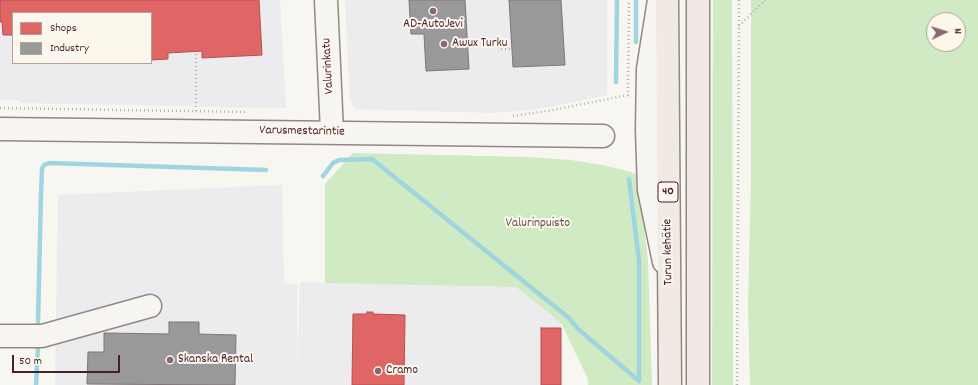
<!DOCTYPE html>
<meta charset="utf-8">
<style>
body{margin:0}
#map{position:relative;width:978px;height:385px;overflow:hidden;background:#f8f6f0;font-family:Dekko,sans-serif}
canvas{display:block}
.legend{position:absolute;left:12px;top:12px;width:140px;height:52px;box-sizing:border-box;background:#fbf7ec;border:1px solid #b4a19f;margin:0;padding:5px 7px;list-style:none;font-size:12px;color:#4a1f2b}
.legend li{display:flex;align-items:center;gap:8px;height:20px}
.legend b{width:20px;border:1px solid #b4a19f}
.north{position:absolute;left:926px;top:12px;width:40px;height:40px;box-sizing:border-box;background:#fbf7ec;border:1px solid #b4a19f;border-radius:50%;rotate:86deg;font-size:11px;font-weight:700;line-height:16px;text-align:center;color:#4a1f2b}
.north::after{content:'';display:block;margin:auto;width:14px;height:18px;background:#876a70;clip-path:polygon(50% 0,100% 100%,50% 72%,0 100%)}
.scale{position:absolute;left:12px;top:355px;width:108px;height:18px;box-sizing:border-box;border:2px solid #4a1f2b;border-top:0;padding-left:5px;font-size:12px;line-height:14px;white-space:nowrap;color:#4a1f2b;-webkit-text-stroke:3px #fbf7ec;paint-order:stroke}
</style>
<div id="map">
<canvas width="978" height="385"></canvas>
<ul class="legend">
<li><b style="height:11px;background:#e06666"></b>Shops</li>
<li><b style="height:11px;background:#999"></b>Industry</li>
</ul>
<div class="north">N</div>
<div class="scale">50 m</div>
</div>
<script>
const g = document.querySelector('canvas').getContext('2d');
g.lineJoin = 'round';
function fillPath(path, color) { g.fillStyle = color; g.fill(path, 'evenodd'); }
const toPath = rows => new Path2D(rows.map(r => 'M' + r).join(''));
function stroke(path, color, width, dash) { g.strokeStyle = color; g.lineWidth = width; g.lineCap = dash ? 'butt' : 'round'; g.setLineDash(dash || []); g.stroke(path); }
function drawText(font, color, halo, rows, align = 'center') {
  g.font = font + ' Dekko,sans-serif'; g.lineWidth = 4; g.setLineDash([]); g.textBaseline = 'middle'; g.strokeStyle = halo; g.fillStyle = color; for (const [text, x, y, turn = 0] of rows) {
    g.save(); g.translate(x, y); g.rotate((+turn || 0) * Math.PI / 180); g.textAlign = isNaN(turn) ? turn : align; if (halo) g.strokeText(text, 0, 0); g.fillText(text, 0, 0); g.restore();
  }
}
const built = toPath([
 [0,0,280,0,286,108,199,107,197,104,193,106,21,103,19,100,0,100],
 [13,13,151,13,151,63,13,63],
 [345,0,607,0,607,95,538,109,493,113,357,109,354,107,350,99],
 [282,185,284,283,297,284,297,378,300,282,516,287,561,323,561,385,55,385,58,195]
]);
const green = toPath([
 [713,0,732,0,733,385,712,385],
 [751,0,978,0,978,385,750,385,748,306,751,176],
 [934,20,958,20,958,44,934,44],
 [353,153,529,157,571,160,607,166,638,174,648,261,652,385,588,385,588,379,561,323,516,287,325,283,325,184]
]);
const shops = toPath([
 [0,0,259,0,262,55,202,58,202,51,168,53,168,59,151,60,151,13,13,13,13,35,3,35,2,22,0,22,0,0],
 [367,312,373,312,373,314,405,315,404,385,352,385,353,314,367,314,367,312],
 [541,328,561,328,561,385,541,385,541,328]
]);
const industry = toPath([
 [409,0,465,0,469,69,426,71,424,34,411,34,409,0],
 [509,0,561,0,565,65,513,67,509,0],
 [169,322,199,322,199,334,236,335,235,385,87,384,88,352,104,352,104,333,169,334,169,322]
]);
const stream = toPath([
 [636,42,636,0],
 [616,82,617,0],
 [323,176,333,163,339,160,372,159,569,318,577,328,639,381,639,261,629,179],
 [38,322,41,194,42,169,44,165,49,163,266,170],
 [36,385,38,346]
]);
const path = toPath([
 [739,26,765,0],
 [501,49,512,49],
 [196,54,196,111],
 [0,108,248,112],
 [513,116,553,110,628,95,629,0],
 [737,385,739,0]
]);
const minor = toPath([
 [326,0,332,132],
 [659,0,648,69,647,130,649,190,664,262],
 [0,129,603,136],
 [0,336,42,336,150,306]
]);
const highway = toPath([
 [667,0,670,385],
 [698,0,698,385]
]);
const markers = [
 [433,11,4,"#876a70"],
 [444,44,4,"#876a70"],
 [170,360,4,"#876a70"],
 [378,371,4,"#876a70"]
];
const shields = [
 [668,192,20]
];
const shieldNames = [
 ["40",668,192]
];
const poiNames = [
 ["AD-AutoJevi",433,25,"center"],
 ["Awux Turku",452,44],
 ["Skanska Rental",178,360],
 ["Cramo",386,371]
];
const streetNames = [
 ["Valurinkatu",329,66,-93],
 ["Varusmestarintie",302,132,1],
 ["Turun kehätie",669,252,-91]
];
const parkNames = [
 ["Valurinpuisto",538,224]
];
fillPath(built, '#ecebed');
fillPath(green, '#d0eac4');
fillPath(shops, '#e06666');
stroke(shops, '#b35154', 1);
fillPath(industry, '#999');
stroke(industry, '#817478', 1);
stroke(stream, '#9fd5de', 4.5);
stroke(minor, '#918787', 25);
stroke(highway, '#918787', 25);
stroke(path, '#b8b3b1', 2.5, [1, 3]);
stroke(minor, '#f6f5f1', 22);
stroke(highway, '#f0eae2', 22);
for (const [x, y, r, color] of markers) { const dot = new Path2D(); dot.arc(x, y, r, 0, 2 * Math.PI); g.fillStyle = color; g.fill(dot); stroke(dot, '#fbf7ec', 1.5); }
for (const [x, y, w] of shields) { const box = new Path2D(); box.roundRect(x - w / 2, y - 10, w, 20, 3); g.fillStyle = '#fbf7ec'; g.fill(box); stroke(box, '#4a1f2b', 1); }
drawText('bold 12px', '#4a1f2b', null, shieldNames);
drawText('13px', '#4a1f2b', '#fbf7ec', poiNames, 'left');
drawText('13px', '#4a1f2b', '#fbf7ec', streetNames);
drawText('13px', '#644f48', '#fbf7ec', parkNames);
</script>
